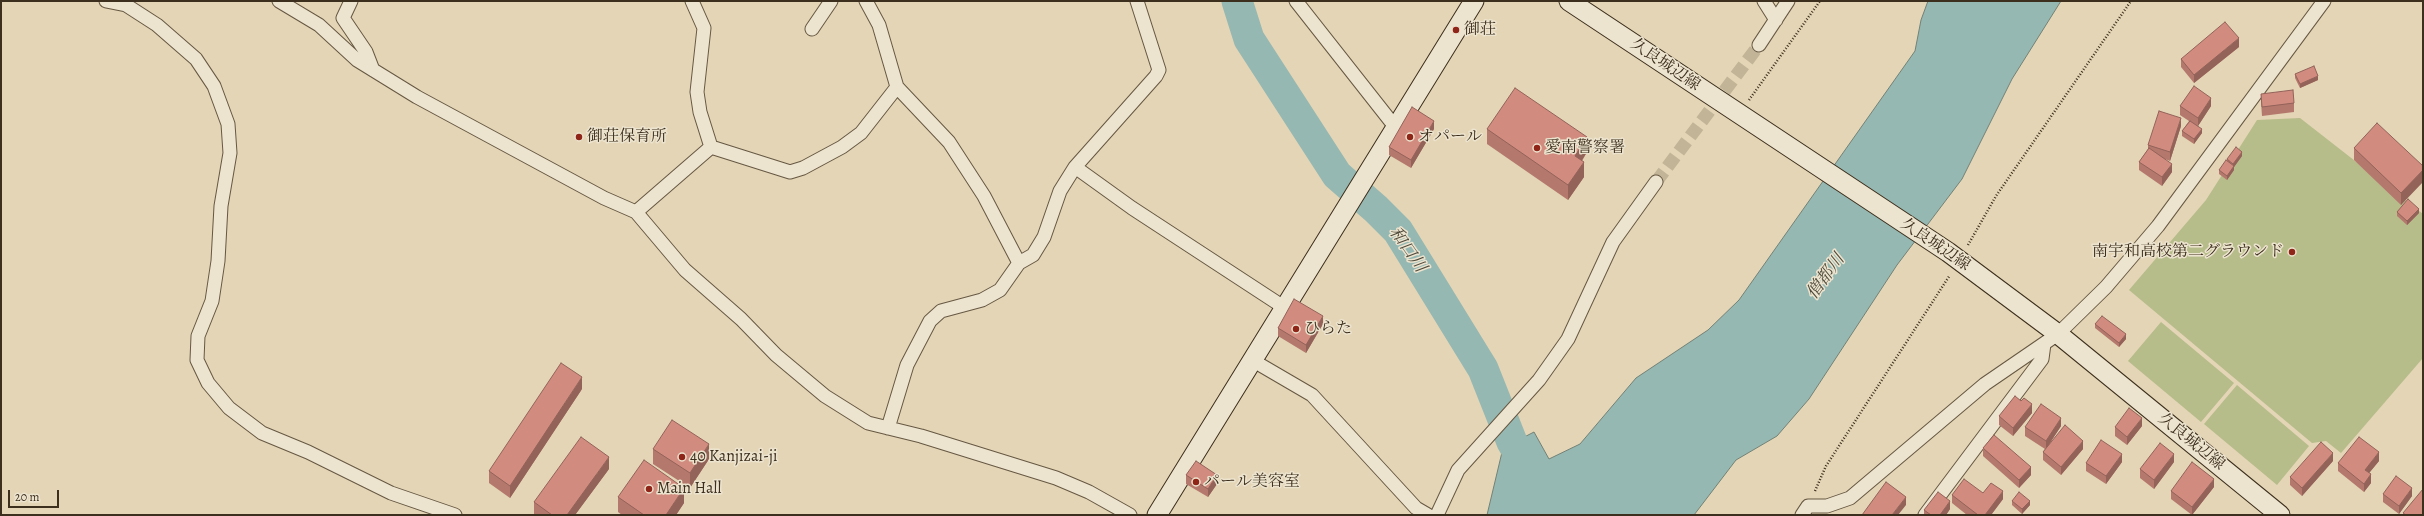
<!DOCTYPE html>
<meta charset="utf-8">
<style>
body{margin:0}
#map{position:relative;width:2424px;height:516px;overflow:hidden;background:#e3d5b5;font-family:Alegreya,serif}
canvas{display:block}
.frame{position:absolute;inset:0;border:2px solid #3c2f1d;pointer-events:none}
.scale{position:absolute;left:8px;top:490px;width:51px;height:18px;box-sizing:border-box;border:2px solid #3c2f1d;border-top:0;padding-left:5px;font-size:12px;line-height:14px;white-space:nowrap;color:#3c2f1d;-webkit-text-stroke:3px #ede4cf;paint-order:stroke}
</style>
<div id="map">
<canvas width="2424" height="516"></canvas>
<div class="frame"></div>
<div class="scale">20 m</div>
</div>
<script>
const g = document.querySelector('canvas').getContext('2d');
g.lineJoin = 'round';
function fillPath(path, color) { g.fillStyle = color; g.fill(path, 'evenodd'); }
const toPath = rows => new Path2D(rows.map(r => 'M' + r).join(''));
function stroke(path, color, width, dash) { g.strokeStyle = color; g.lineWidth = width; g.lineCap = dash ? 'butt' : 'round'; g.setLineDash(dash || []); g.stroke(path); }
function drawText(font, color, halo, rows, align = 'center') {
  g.font = font + ' Alegreya,"Noto Serif JP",serif'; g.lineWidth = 3; g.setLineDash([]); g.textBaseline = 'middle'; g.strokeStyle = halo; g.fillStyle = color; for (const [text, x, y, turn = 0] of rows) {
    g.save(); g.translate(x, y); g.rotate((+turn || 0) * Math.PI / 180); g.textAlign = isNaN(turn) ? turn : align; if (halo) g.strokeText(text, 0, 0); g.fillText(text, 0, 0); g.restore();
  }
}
const green = toPath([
 [2300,118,2423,214,2423,358,2341,453,2326,441,2312,443,2129,290,2206,200,2257,120],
 [2161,322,2234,383,2201,422,2128,361],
 [2237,385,2309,446,2277,485,2204,424]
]);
const water = toPath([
 [1928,1,2061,1,2012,79,1962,179,1897,265,1809,399,1777,436,1736,460,1694,515,1487,515,1503,448,1534,432,1549,459,1580,444,1636,378,1708,330,1739,300,1915,51,1921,20,1928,1]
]);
const river = toPath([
 [1237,1,1249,39,1337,175,1376,209,1398,231,1483,369,1512,442,1555,515]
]);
const streetTunnel = toPath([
 [1656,182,1759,45]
]);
const path = toPath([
 [1749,100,1820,1],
 [1968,245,1996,196,2131,1],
 [1815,491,1826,466,1950,275]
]);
const street = toPath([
 [106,1,126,5,157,25,196,59,214,86,228,124,230,153,221,206,218,261,212,301,198,336,197,360,208,383,229,408,262,433,308,452,391,493,455,515],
 [279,1,319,25,357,60,417,97,604,198,636,212,685,270,741,319,776,355,825,396,868,423,921,436,1056,478,1089,492,1130,515],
 [351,1,343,18,366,52,373,70],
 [692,1,704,28,697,92,700,112,711,147],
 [866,1,879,25,897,87,949,142,984,196,1019,263],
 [1296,1,1396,128],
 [1764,1,1776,20],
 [812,29,831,1],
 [1759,45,1788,1],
 [711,147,790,172,803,168,842,147,861,133,897,87],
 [1075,167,1132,208,1285,308],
 [636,212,711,147],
 [1252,360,1312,395,1416,508,1428,515],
 [888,428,907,365,930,321,941,311,982,300,1000,290,1019,263,1033,255,1044,237,1060,191,1075,167,1156,76,1159,70,1137,1],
 [1437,515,1458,470,1539,380,1568,339,1613,242,1656,182],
 [1802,515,1808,506,1827,506,1850,498,1985,384,2058,334,2106,287,2158,226,2324,1],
 [1925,515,2042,359,2044,344]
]);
const secondary = toPath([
 [1569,1,1948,252,2058,334,2280,515],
 [1157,515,1474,1]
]);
const wall = toPath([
 [2239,47,2194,83,2181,67,2181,59],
 [2295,74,2318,80,2300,88,2295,78],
 [2261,94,2294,103,2294,112,2262,116,2261,102],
 [2180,106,2211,106,2198,126,2202,133,2194,144,2182,136,2182,131,2189,121,2180,115],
 [2181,126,2170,161,2165,159,2172,172,2162,186,2139,170,2139,162,2148,149,2148,145],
 [1434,129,1411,168,1389,155,1389,147],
 [1487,129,1587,152,1582,161,1584,177,1568,200,1487,144],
 [2354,148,2423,166,2401,205,2354,160],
 [2242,156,2234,167,2234,170,2227,180,2219,174,2219,170,2227,161,2227,159],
 [2397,212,2419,213,2407,225,2397,216],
 [1323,324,1306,353,1278,336,1278,328],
 [2095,324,2126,339,2119,347,2095,328],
 [582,389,510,498,489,483,489,471],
 [2021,401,2032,413,2013,436,1999,425,1999,416],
 [2061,426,2050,443,2083,449,2061,475,2043,460,2043,452,2045,449,2025,436,2025,427],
 [2142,426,2127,445,2115,436,2115,427],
 [1983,448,2031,475,2019,488,1983,456],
 [653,449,709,459,690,488,653,464],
 [2333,461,2302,496,2290,485,2290,477],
 [2379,461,2369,473,2371,483,2364,492,2338,471,2338,463],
 [2122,462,2106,484,2086,471,2086,463],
 [2174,462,2154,489,2140,478,2140,469],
 [609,469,575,515,536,515,534,514,534,502],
 [1186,475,1217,484,1208,497,1186,484],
 [2214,487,2192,515,2171,499,2171,491],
 [1983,493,2003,499,1991,515,1967,515,1952,503,1952,495],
 [2383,494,2412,496,2399,514,2383,502],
 [618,497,684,503,676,515,622,515,618,512],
 [2012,501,2030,505,2022,514,2012,505],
 [1950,509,1946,515,1924,515,1924,510]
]);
const shadedWall = toPath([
 [2239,38,2239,47,2194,83,2194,75],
 [2318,76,2318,80,2300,88,2300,84],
 [2211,98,2211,106,2198,126,2198,118],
 [2181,118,2181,126,2170,161,2170,152],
 [1434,121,1434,129,1411,168,1411,160],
 [2202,129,2202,133,2194,144,2194,139],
 [1587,137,1587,152,1575,171,1575,156],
 [2242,152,2242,156,2234,167,2234,170,2227,180,2227,176,2233,167,2233,164],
 [1584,162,1584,177,1568,200,1568,185],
 [2172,164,2172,172,2162,186,2162,177],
 [2423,170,2423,182,2401,205,2401,193],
 [2419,209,2419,213,2407,225,2407,221],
 [1323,316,1323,324,1306,353,1306,345],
 [2126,334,2126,339,2119,347,2119,343],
 [582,377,582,389,510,498,510,486],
 [2032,404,2032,413,2013,436,2013,428],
 [2061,418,2061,426,2046,449,2046,441],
 [2142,418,2142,426,2127,445,2127,437],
 [2083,441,2083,449,2061,475,2061,467],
 [709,444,709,459,690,488,690,473],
 [2379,452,2379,461,2365,478,2365,470],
 [2333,453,2333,461,2302,496,2302,488],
 [2122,454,2122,462,2106,484,2106,476],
 [2174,454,2174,462,2154,489,2154,480],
 [609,457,609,469,575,515,567,515],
 [2031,467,2031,475,2019,488,2019,480],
 [2371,474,2371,483,2364,492,2364,484],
 [1217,475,1217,484,1208,497,1208,489],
 [2214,479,2214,487,2192,515,2192,507],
 [684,488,684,503,676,515,666,515],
 [2412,488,2412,496,2399,514,2399,506],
 [2003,491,2003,499,1991,515,1985,515],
 [1906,497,1906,505,1898,515,1892,515],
 [1950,501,1950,509,1946,515,1940,515],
 [2030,501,2030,505,2022,514,2022,509]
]);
const building = toPath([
 [2225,22,2239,38,2194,75,2181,59,2225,22],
 [2314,66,2318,76,2300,84,2295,74,2314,66],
 [2194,86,2211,98,2198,118,2180,106,2194,86],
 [1515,88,1587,137,1575,156,1584,162,1568,185,1487,129,1515,88],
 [2293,90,2294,103,2262,107,2261,94,2293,90],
 [1412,107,1434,121,1411,160,1389,147,1412,107],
 [2159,111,2181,118,2170,152,2148,145,2159,111],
 [2190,121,2202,129,2194,139,2182,131,2190,121],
 [2377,123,2423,166,2423,170,2401,193,2354,148,2377,123],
 [2236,147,2242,152,2233,164,2227,159,2236,147],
 [2149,148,2172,164,2162,177,2139,162,2149,148],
 [2226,160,2234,166,2227,176,2219,170,2226,160],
 [2408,199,2419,209,2407,221,2397,212,2408,199],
 [1294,299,1323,316,1306,345,1278,328,1294,299],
 [2102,316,2126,334,2119,343,2095,324,2102,316],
 [561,363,582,377,510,486,489,471,561,363],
 [2015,396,2021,401,2024,398,2032,404,2013,428,1999,416,2015,396],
 [2041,404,2061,418,2046,441,2025,427,2041,404],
 [2129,408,2142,418,2127,437,2115,427,2129,408],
 [672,420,709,444,690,473,653,449,672,420],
 [2065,425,2083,441,2061,467,2043,452,2065,425],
 [1994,435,2031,467,2019,480,1983,448,1994,435],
 [581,437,609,457,567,515,552,515,534,502,581,437],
 [2359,437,2379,452,2365,470,2371,474,2364,484,2338,463,2359,437],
 [2101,440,2122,454,2106,476,2086,463,2101,440],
 [2321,442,2333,453,2302,488,2290,477,2321,442],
 [2160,443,2174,454,2154,480,2140,469,2160,443],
 [644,460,684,488,666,515,644,515,618,497,644,460],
 [1196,461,1217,475,1208,489,1186,475,1196,461],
 [2192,462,2214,479,2192,507,2171,491,2192,462],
 [2396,476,2412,488,2399,506,2383,494,2396,476],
 [1964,479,1983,493,1991,483,2003,491,1985,515,1978,515,1952,495,1964,479],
 [1886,482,1906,497,1892,515,1862,515,1886,482],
 [2423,489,2423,515,2406,515,2403,513,2423,489],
 [1938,492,1950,501,1940,515,1931,515,1924,510,1938,492],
 [2019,492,2030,501,2022,509,2012,501,2019,492]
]);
const markers = [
 [1456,30,4,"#8f2418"],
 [579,137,4,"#8f2418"],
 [1410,137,4,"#8f2418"],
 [1537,148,4,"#8f2418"],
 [2292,252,4,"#8f2418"],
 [1296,329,4,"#8f2418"],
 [682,457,4,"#8f2418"],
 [1196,482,4,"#8f2418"],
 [649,489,4,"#8f2418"]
];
const poiNames = [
 ["御荘",1464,30],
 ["御荘保育所",587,137],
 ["オパール",1418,137],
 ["愛南警察署",1545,148],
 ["南宇和高校第二グラウンド",2284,252,"right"],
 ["ひらた",1304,329],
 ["40 Kanjizai-ji",690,457],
 ["パール美容室",1204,482],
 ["Main Hall",657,489]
];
const streetNames = [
 ["久良城辺線",1665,65,34],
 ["久良城辺線",1935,245,34],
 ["久良城辺線",2191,442,39]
];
const waterNames = [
 ["和口川",1407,250,55],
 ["僧都川",1826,277,-54]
];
fillPath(green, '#b7bc8b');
fillPath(water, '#96b8b2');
stroke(water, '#728176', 1);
stroke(river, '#96b8b2', 31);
stroke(streetTunnel, '#c2b497', 13, [13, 6]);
stroke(street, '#665843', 15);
stroke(secondary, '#3c2f1d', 21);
stroke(path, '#3c2f1d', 2.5, [1, 2]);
stroke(street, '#ede4cf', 13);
stroke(secondary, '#ede4cf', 19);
fillPath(wall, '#b5786d');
fillPath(shadedWall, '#936259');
fillPath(building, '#d28c7f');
stroke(building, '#936259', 1);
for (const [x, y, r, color] of markers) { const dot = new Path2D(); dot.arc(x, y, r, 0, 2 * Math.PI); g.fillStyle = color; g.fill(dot); stroke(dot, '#ede4cf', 1.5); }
drawText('16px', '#3c2f1d', '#ede4cf', poiNames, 'left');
drawText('16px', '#3c2f1d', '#ede4cf', streetNames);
drawText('italic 17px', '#4e4a3b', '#ede4cf', waterNames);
</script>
